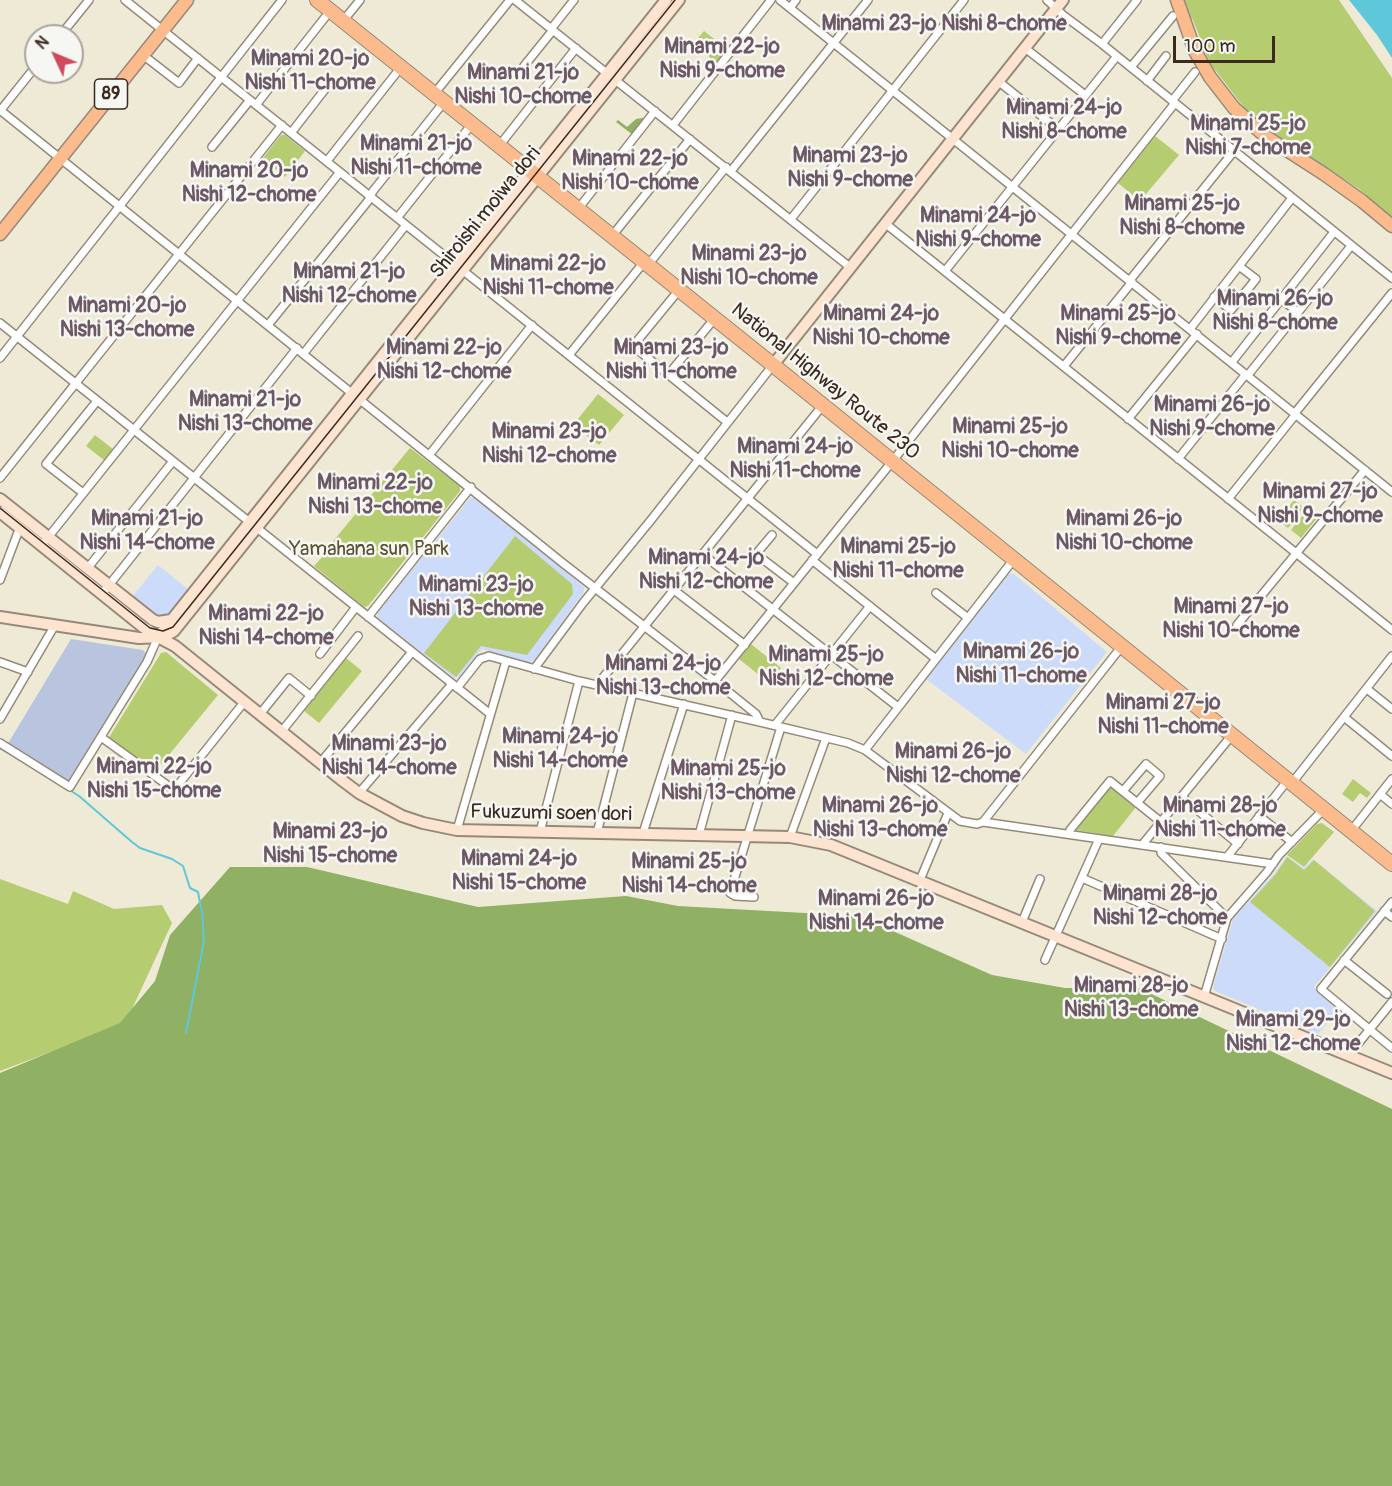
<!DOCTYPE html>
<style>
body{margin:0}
#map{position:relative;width:1392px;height:1486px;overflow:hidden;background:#efead5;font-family:Pangolin,sans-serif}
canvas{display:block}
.north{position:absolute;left:24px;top:24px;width:60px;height:60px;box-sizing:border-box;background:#f6f6f2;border:2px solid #aba49d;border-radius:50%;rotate:314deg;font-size:16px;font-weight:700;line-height:24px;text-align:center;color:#3b2a1e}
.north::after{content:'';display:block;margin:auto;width:21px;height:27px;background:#d1495b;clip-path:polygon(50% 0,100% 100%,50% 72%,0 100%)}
.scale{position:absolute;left:1173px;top:36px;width:102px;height:27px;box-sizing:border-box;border:3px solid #3b2a1e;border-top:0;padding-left:8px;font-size:18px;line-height:21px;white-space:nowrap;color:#3b2a1e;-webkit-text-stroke:4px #f6f6f2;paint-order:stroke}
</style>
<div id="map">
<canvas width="1392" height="1486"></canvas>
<div class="north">N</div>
<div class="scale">100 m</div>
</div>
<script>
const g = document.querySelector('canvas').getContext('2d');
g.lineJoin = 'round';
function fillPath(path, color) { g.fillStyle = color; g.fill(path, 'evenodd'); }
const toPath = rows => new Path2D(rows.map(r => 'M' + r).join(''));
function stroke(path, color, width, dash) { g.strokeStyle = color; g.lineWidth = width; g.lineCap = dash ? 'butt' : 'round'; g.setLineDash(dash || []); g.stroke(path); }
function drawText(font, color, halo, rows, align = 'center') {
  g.font = font + ' Pangolin,sans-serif'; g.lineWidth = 5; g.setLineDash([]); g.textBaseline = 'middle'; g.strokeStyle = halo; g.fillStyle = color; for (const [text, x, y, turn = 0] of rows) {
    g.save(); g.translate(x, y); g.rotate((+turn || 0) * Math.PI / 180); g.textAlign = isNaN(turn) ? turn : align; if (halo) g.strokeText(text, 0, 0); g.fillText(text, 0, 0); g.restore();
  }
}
const built = toPath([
 [475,497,554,561,584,587,584,592,534,660,529,662,482,649,459,677,454,678,378,618,377,613,470,498],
 [158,565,189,590,171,613,156,616,132,597],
 [1008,574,1014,574,1107,652,1026,754,926,679],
 [1287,856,1304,868,1313,859,1377,911,1314,987,1339,1010,1318,1034,1215,991,1213,987,1233,919,1274,874]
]);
const industrial = toPath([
 [71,639,143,650,147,655,69,783,7,745]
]);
const green = toPath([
 [1184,0,1339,0,1392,78,1392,217,1359,189,1272,132,1245,109,1213,67,1202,47,1203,45,1192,18,1189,18],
 [704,31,728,50,717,63,693,44],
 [281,135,285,135,305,151,285,177,263,158],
 [1155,136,1179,155,1140,201,1118,183],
 [598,394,624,415,599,445,573,425],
 [95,435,113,449,104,460,86,446],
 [410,448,460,486,460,491,368,606,364,607,314,566,326,553,325,551],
 [1294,500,1304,508,1288,528,1278,520],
 [1307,510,1317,518,1301,538,1291,530],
 [515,536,572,584,573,594,527,655,481,646,456,677,424,653],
 [751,644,781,668,769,683,739,659],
 [166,652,218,695,155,772,108,739,161,653],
 [346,658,362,671,319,723,303,710],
 [1353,779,1371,793,1367,798,1360,793,1353,802,1342,794],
 [1110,786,1136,807,1113,836,1075,830],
 [1322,823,1334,832,1304,867,1287,855,1317,824],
 [1287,857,1304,870,1314,860,1375,911,1330,967,1250,902,1276,874],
 [0,879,68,904,73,891,114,909,162,905,172,923,125,1024,0,1071]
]);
const forest = toPath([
 [643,118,645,120,633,135,616,122,618,120,627,127,636,119],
 [230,867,307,867,478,907,626,896,678,906,859,916,992,975,1065,988,1139,988,1392,1109,1392,1486,0,1486,0,1073,120,1023,155,981,170,935]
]);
const water = toPath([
 [1349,0,1392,0,1392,58,1377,35]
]);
const stream = toPath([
 [0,748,37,770],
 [68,789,79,796,132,842,140,848,172,859,183,866,190,888,198,892,202,913,204,941,186,1033]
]);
const street = toPath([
 [125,0,817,554],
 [515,0,851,268],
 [780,0,1392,492],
 [1047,0,1063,15,1102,44,1392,278],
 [790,8,796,0],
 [343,21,360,0],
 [551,29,574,0],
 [60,36,89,0],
 [1102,44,1137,0],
 [1025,48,1085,95],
 [143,55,179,83,198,58],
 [524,66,553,30],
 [1131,67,1173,16],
 [998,81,1058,129],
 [1147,81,1166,56],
 [434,94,510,0],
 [1172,101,1195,72],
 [256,105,330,11],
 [0,110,564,564,715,681,756,714,760,722],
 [0,111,36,66],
 [673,125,771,0],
 [291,133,326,88],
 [499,146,576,48],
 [212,147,250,100],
 [327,161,401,67],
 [731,171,868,0],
 [578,209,655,111],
 [397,218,472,124],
 [791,219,964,0],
 [886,224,1392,630],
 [612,236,690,139],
 [648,265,726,167],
 [945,271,1117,56],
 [1130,280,1234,151],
 [679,290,633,346,727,422],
 [1214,297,1231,310,1256,279,1239,266],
 [1281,299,1298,312],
 [0,323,489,713],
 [268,325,368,201,373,191,444,102],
 [1190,329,1292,198],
 [304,353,406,225],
 [569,355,644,262],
 [0,358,282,0],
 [1232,362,1334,232],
 [1064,366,1132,282],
 [668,375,715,318],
 [1248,375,1351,246],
 [1295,413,1392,293],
 [1128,419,1197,334],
 [430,454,532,325],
 [1178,459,1246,374],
 [0,478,282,125],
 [83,493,46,464,97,401],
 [1228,499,1296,414],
 [772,535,756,554,794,583],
 [46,540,340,172],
 [702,554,898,707],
 [812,560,936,659],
 [87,569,173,461],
 [0,580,20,527],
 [674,590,745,645],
 [936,593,968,618],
 [102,594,297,348],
 [368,617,471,487],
 [1237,625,1365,470],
 [320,654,356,607],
 [0,662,28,672],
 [534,669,583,603,651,520,773,365],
 [715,681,899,453,1175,103],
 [597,685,823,405],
 [457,688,480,659,489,656,579,681,760,722,848,743,865,750,960,821,977,824,983,822,1273,864],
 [1367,689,1392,709],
 [260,714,289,678,311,696],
 [1344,717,1392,756],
 [0,719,55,625],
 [775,725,870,606],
 [282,731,358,636],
 [101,737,174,790,245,701],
 [0,743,70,787,147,662,158,637],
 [865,750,1014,559],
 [321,762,412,652],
 [1292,783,1392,656],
 [1123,791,1146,764,1160,776,1137,803],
 [359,793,452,684],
 [1380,794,1392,804],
 [1182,797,1238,844],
 [1259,816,1292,842],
 [983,822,1122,646],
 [457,830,506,661],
 [1351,831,1392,779],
 [540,832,579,681],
 [597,833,633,693],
 [643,833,684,704],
 [1069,834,1070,830,1110,781,1161,822],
 [699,835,732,715],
 [790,837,826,738],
 [1142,845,1232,735],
 [1161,847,1161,853,1227,918],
 [1227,857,1288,780],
 [1082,878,1222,939],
 [920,880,948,813],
 [754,897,735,896,730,893,781,727],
 [1392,902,1321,989,1392,1048],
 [1384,911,1392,917],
 [1022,922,1040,879],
 [1045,960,1099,839],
 [1344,960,1387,994],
 [1204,997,1227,918,1267,872,1279,855,1324,809],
 [1348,1056,1392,1002]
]);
const secondary = toPath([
 [773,365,1063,0],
 [0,499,153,620,158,622,171,620],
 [0,512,143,627,158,637,175,646,343,781,359,793,402,816,423,823,457,830,790,837,831,845,1392,1073],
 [0,617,139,638,164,637,174,631,679,0],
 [158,637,666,0]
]);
const primary = toPath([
 [1177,0,1195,51,1210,77,1234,108,1265,136,1324,174,1362,201,1392,226],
 [0,234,187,0]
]);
const highway = toPath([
 [317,0,773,365,1392,864]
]);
const tram = toPath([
 [0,508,150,628,163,631,173,627,675,0]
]);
const shields = [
 [111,94,33]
];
const shieldNames = [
 ["89",111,94]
];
const streetNames = [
 ["Shiroishi moiwa dori",486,213,-51],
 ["National Highway Route 230",825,382,39],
 ["Fukuzumi soen dori",551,814,1]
];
const parkNames = [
 ["Yamahana sun Park",369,550]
];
const neighbourhoodNames = [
 ["Minami 23-jo Nishi 8-chome",944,25],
 ["Minami 22-jo",722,48],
 ["Nishi 9-chome",722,72],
 ["Minami 20-jo",310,60],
 ["Nishi 11-chome",310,84],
 ["Minami 21-jo",523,74],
 ["Nishi 10-chome",523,98],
 ["Minami 24-jo",1064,109],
 ["Nishi 8-chome",1064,133],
 ["Minami 25-jo",1248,125],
 ["Nishi 7-chome",1248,149],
 ["Minami 21-jo",416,145],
 ["Nishi 11-chome",416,169],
 ["Minami 23-jo",850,157],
 ["Nishi 9-chome",850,181],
 ["Minami 22-jo",630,160],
 ["Nishi 10-chome",630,184],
 ["Minami 20-jo",249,172],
 ["Nishi 12-chome",249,196],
 ["Minami 25-jo",1182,205],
 ["Nishi 8-chome",1182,229],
 ["Minami 24-jo",978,217],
 ["Nishi 9-chome",978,241],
 ["Minami 23-jo",749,255],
 ["Nishi 10-chome",749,279],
 ["Minami 22-jo",548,265],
 ["Nishi 11-chome",548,289],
 ["Minami 21-jo",349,273],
 ["Nishi 12-chome",349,297],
 ["Minami 26-jo",1275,300],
 ["Nishi 8-chome",1275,324],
 ["Minami 20-jo",127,307],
 ["Nishi 13-chome",127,331],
 ["Minami 24-jo",881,315],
 ["Nishi 10-chome",881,339],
 ["Minami 25-jo",1118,315],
 ["Nishi 9-chome",1118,339],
 ["Minami 22-jo",444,349],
 ["Nishi 12-chome",444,373],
 ["Minami 23-jo",671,349],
 ["Nishi 11-chome",671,373],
 ["Minami 21-jo",245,401],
 ["Nishi 13-chome",245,425],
 ["Minami 26-jo",1212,406],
 ["Nishi 9-chome",1212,430],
 ["Minami 25-jo",1010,428],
 ["Nishi 10-chome",1010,452],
 ["Minami 23-jo",549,433],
 ["Nishi 12-chome",549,457],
 ["Minami 24-jo",795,448],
 ["Nishi 11-chome",795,472],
 ["Minami 22-jo",375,484],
 ["Nishi 13-chome",375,508],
 ["Minami 27-jo",1320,493],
 ["Nishi 9-chome",1320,517],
 ["Minami 21-jo",147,520],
 ["Nishi 14-chome",147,544],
 ["Minami 26-jo",1124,520],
 ["Nishi 10-chome",1124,544],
 ["Minami 25-jo",898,548],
 ["Nishi 11-chome",898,572],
 ["Minami 24-jo",706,559],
 ["Nishi 12-chome",706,583],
 ["Minami 23-jo",476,586],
 ["Nishi 13-chome",476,610],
 ["Minami 27-jo",1231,608],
 ["Nishi 10-chome",1231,632],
 ["Minami 22-jo",266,615],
 ["Nishi 14-chome",266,639],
 ["Minami 26-jo",1021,653],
 ["Nishi 11-chome",1021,677],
 ["Minami 25-jo",826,656],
 ["Nishi 12-chome",826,680],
 ["Minami 24-jo",663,665],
 ["Nishi 13-chome",663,689],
 ["Minami 27-jo",1163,704],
 ["Nishi 11-chome",1163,728],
 ["Minami 24-jo",560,738],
 ["Nishi 14-chome",560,762],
 ["Minami 23-jo",389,745],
 ["Nishi 14-chome",389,769],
 ["Minami 26-jo",953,753],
 ["Nishi 12-chome",953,777],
 ["Minami 22-jo",154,768],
 ["Nishi 15-chome",154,792],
 ["Minami 25-jo",728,770],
 ["Nishi 13-chome",728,794],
 ["Minami 26-jo",880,807],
 ["Nishi 13-chome",880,831],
 ["Minami 28-jo",1220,807],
 ["Nishi 11-chome",1220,831],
 ["Minami 23-jo",330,833],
 ["Nishi 15-chome",330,857],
 ["Minami 24-jo",519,860],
 ["Nishi 15-chome",519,884],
 ["Minami 25-jo",689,863],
 ["Nishi 14-chome",689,887],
 ["Minami 28-jo",1160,895],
 ["Nishi 12-chome",1160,919],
 ["Minami 26-jo",876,900],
 ["Nishi 14-chome",876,924],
 ["Minami 28-jo",1131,987],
 ["Nishi 13-chome",1131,1011],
 ["Minami 29-jo",1293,1021],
 ["Nishi 12-chome",1293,1045]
];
fillPath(built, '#cddbfa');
fillPath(industrial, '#b9c5de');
fillPath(green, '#b5cc71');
fillPath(forest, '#90b063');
fillPath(water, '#5fc7da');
stroke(stream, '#5fc7da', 2);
stroke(street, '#958a7a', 10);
stroke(secondary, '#958a7a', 14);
stroke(primary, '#958a7a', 15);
stroke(highway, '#958a7a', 16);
stroke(street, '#fff', 7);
stroke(secondary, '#fde4d1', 10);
stroke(primary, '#fbbb8d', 12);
stroke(highway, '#fbbb8d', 14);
stroke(tram, '#3b2a1e', 1.5);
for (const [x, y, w] of shields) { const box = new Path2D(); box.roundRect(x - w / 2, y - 15, w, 30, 4.5); g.fillStyle = '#f6f6f2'; g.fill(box); stroke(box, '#3b2a1e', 1.5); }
drawText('bold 18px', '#3b2a1e', null, shieldNames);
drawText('20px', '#3b2a1e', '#f6f6f2', streetNames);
drawText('20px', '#5a5233', '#f6f6f2', parkNames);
drawText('bold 21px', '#6c5965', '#f6f6f2', neighbourhoodNames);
</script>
